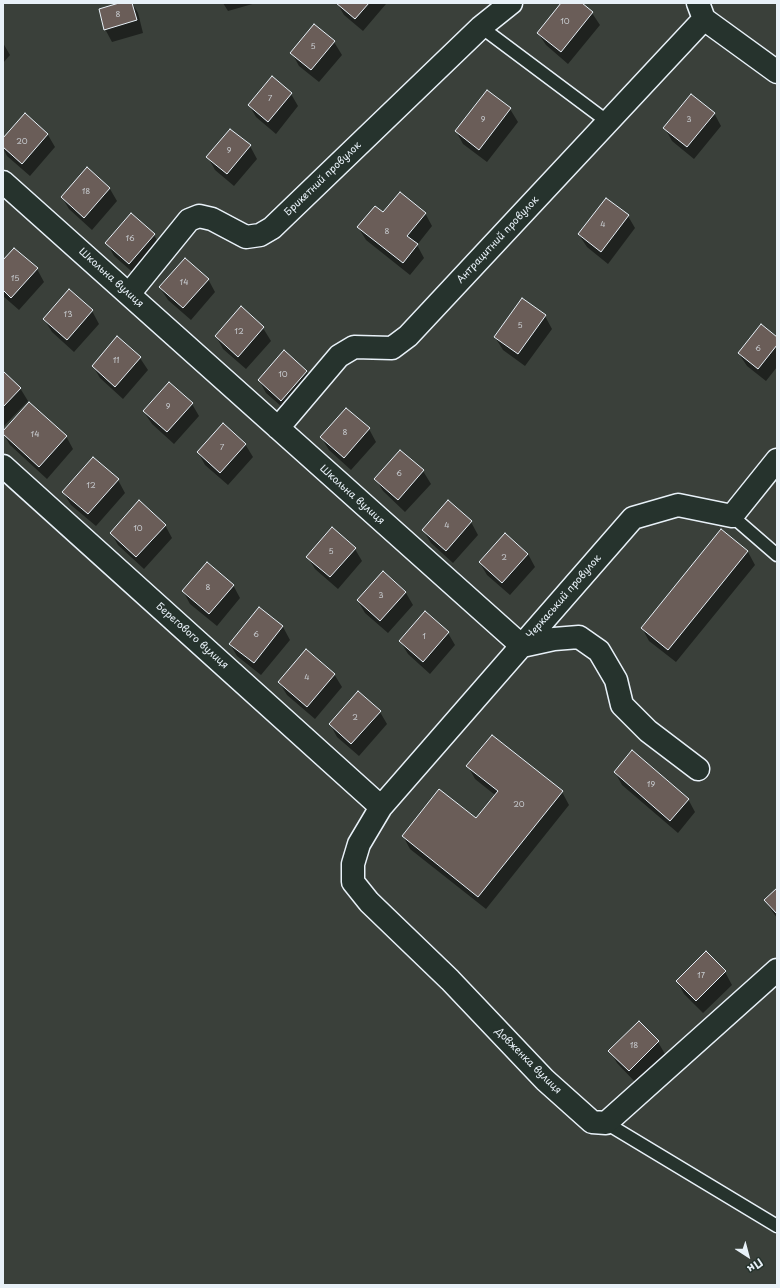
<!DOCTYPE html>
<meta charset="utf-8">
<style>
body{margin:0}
#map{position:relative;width:780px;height:1288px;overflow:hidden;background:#3a403a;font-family:"Playpen Sans",sans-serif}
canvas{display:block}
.frame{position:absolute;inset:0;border:4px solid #e8f1f8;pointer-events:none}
.north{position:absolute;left:728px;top:1236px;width:40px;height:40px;-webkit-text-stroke:3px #26332d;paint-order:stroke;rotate:144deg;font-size:11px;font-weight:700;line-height:16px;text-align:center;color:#e8f1f8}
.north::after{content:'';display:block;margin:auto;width:14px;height:18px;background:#e8f1f8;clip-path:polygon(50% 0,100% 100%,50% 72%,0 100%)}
</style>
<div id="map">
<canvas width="780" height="1288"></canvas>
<div class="frame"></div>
<div class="north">Пн</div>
</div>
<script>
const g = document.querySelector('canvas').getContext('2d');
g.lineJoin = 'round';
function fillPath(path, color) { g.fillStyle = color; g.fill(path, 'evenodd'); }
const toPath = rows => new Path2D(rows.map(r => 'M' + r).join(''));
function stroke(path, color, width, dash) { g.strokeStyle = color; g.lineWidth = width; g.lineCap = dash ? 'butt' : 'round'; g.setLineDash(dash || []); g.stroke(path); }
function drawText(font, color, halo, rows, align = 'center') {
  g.font = font + ' "Playpen Sans",sans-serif'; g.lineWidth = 3; g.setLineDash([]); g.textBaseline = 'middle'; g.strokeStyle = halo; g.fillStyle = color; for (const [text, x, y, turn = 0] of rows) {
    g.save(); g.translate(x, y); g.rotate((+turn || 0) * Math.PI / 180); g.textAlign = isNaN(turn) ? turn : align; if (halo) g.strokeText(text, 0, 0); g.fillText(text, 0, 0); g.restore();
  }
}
const shadow = toPath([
 [123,3,132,3,138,13,143,33,112,42,105,29],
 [223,3,256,3,228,11],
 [337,3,386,3,386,4,363,31,344,15],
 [563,3,581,3,592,13,600,25,568,64,546,45,538,33],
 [315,26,334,42,342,55,319,82,299,66,292,53],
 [3,43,10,55,3,63],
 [487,91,510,109,518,122,487,162,463,144,456,131],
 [291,94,298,106,276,134,256,117,249,105],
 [714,113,721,126,694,159,672,141,665,128],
 [25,115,48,135,55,147,30,176,7,156,3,148,3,139],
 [250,146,257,159,234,186,215,170,208,157],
 [87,169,110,189,117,201,92,230,69,209,62,197],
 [425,213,432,226,417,245,424,258,410,275,366,240,358,227,384,214],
 [628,216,635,228,608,264,587,247,579,235],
 [154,235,161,248,137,276,114,256,107,243],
 [3,261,37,269,44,282,19,310,3,296],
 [208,279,215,292,191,320,168,300,160,288],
 [241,308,263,328,271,341,246,369,223,349,216,336],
 [92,311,99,324,74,352,52,332,44,319],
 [545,316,552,329,525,366,503,350,495,337],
 [777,338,777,367,766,381,747,366,739,354],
 [284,352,307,372,314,384,289,413,266,393,259,380],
 [140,358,148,370,123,399,100,378,93,366],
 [3,372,20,388,28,401,3,427],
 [192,404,199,416,174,444,152,424,144,412],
 [369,429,376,442,351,470,329,450,321,437],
 [3,433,66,436,73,449,47,479,10,445],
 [245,444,253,457,228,485,205,465,198,452],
 [400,451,423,471,431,484,405,512,383,491,376,479],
 [93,458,118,480,125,493,96,526,71,505,63,492],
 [471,522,478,535,453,563,431,543,423,530],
 [165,525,172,538,144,569,118,545,111,533],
 [721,531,748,552,755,565,676,662,649,641,642,628],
 [355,549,362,561,338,589,315,569,308,557],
 [528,554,535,567,510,595,487,575,480,563],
 [383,572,406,593,413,605,388,633,365,613,358,601],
 [233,585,240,598,217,626,190,604,183,591],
 [259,608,283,627,290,640,261,675,237,656,230,644],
 [448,633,455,645,430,674,408,654,400,641],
 [334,674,342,687,315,719,287,695,279,682],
 [380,712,387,724,359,756,337,737,330,724],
 [468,766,562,792,569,805,486,909,410,849,403,836,476,820,495,795,475,779],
 [615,772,688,799,695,812,678,833,622,785],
 [777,889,777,918,765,901],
 [725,972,732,985,703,1013,684,994,677,981],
 [658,1042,665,1054,636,1083,617,1063,610,1051]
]);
const building = toPath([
 [119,3,132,3,137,20,104,30,99,9,119,3],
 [336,3,369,3,355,19,336,3],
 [561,3,582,3,593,12,561,52,537,33,561,3],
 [314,24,335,41,311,70,290,53,314,24],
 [272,76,292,93,268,122,248,105,272,76],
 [487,90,511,108,479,150,455,131,487,90],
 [691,94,715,113,687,147,663,128,691,94],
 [25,113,48,134,22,164,3,147,3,138,25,113],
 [230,129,251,145,227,174,206,157,230,129],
 [87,167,110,188,84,218,61,197,87,167],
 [400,192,426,213,407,236,418,244,403,263,357,227,375,206,383,212,400,192],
 [606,198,629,215,601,252,578,234,606,198],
 [131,213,155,234,129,264,105,243,131,213],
 [14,248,38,268,11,298,3,290,3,260,14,248],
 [185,258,209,279,183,308,159,287,185,258],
 [69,289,93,310,67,340,43,319,69,289],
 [522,298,546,315,518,354,494,337,522,298],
 [241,306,264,327,238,357,215,336,241,306],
 [761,324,777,337,777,345,758,369,738,353,761,324],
 [117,336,141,357,115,387,92,366,117,336],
 [284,350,307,371,281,401,258,380,284,350],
 [3,371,21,388,3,407,3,371],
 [169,382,193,403,167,432,143,411,169,382],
 [29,402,67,436,39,467,3,434,3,431,29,402],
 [346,408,370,428,344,458,320,437,346,408],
 [223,423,246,444,220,473,197,452,223,423],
 [400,450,424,470,398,500,374,479,400,450],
 [93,457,119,479,88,514,62,492,93,457],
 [139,500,166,525,136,557,110,533,139,500],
 [448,500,472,521,446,551,422,530,448,500],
 [332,527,356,548,330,577,306,557,332,527],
 [721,529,748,551,668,650,641,628,721,529],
 [505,533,528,554,502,583,479,562,505,533],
 [207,562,234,585,209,614,182,591,207,562],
 [383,571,406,592,380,621,357,600,383,571],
 [259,607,283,626,254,663,229,644,259,607],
 [425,611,449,632,423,662,399,641,425,611],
 [306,649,335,674,307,707,278,682,306,649],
 [358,691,381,711,351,744,329,724,358,691],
 [492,735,563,791,478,897,402,836,439,789,476,818,498,791,466,766,492,735],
 [632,750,689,799,670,821,614,772,632,750],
 [777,888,777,914,764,900,777,888],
 [706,951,726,971,696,1001,676,981,706,951],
 [639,1021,659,1041,629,1071,608,1051,639,1021]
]);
const lane = toPath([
 [481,27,608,122],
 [732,516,777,555],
 [606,1123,777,1226]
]);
const street = toPath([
 [698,3,704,19,777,72],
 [3,182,522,646,554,639,579,637,599,651,616,680,622,705,648,731,698,769],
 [129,294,189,220,199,216,212,219,246,237,260,235,272,228,481,27,511,3],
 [278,428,339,356,354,347,392,348,408,336,704,19],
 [777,460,732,516,678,505,633,518,381,807,359,844,353,864,353,882,369,902,450,980,545,1080,592,1122,606,1123,777,970],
 [3,466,381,807]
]);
const numberNames = [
 ["8",118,15],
 ["10",565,22],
 ["5",313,47],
 ["7",270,99],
 ["9",483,120],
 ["3",689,120],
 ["20",22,142],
 ["9",229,151],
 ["18",86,192],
 ["4",603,225],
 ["8",387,232],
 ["16",130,239],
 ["15",15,279],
 ["14",184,283],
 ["13",68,315],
 ["5",520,326],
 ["12",239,332],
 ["6",758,349],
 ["11",116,361],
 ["10",283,375],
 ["9",168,407],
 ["8",345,433],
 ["14",35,435],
 ["7",222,448],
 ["6",399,474],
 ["12",91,486],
 ["4",447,526],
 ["10",138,529],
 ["5",331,552],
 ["2",504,558],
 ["8",208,588],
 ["3",381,596],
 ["6",256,635],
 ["1",424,637],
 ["4",307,678],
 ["2",355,718],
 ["19",651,785],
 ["20",519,805],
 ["17",701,976],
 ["18",634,1046]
];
const streetNames = [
 ["Брикетний провулок",323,179,-44],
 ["Антрацитний провулок",498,240,-47],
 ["Школьна вулиця",111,278,42],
 ["Школьна вулиця",352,495,42],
 ["Черкаський провулок",564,597,-49],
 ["Берегового вулиця",192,636,42],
 ["Довженка вулиця",528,1061,45]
];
fillPath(shadow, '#0007');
fillPath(building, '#6a5d58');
stroke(building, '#e8f1f8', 1);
stroke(lane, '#e8f1f8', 15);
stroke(street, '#e8f1f8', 25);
stroke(lane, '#26332d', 12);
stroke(street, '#26332d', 22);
drawText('8px', '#c8ccd0', null, numberNames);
drawText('10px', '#e8f1f8', '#26332d', streetNames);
</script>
